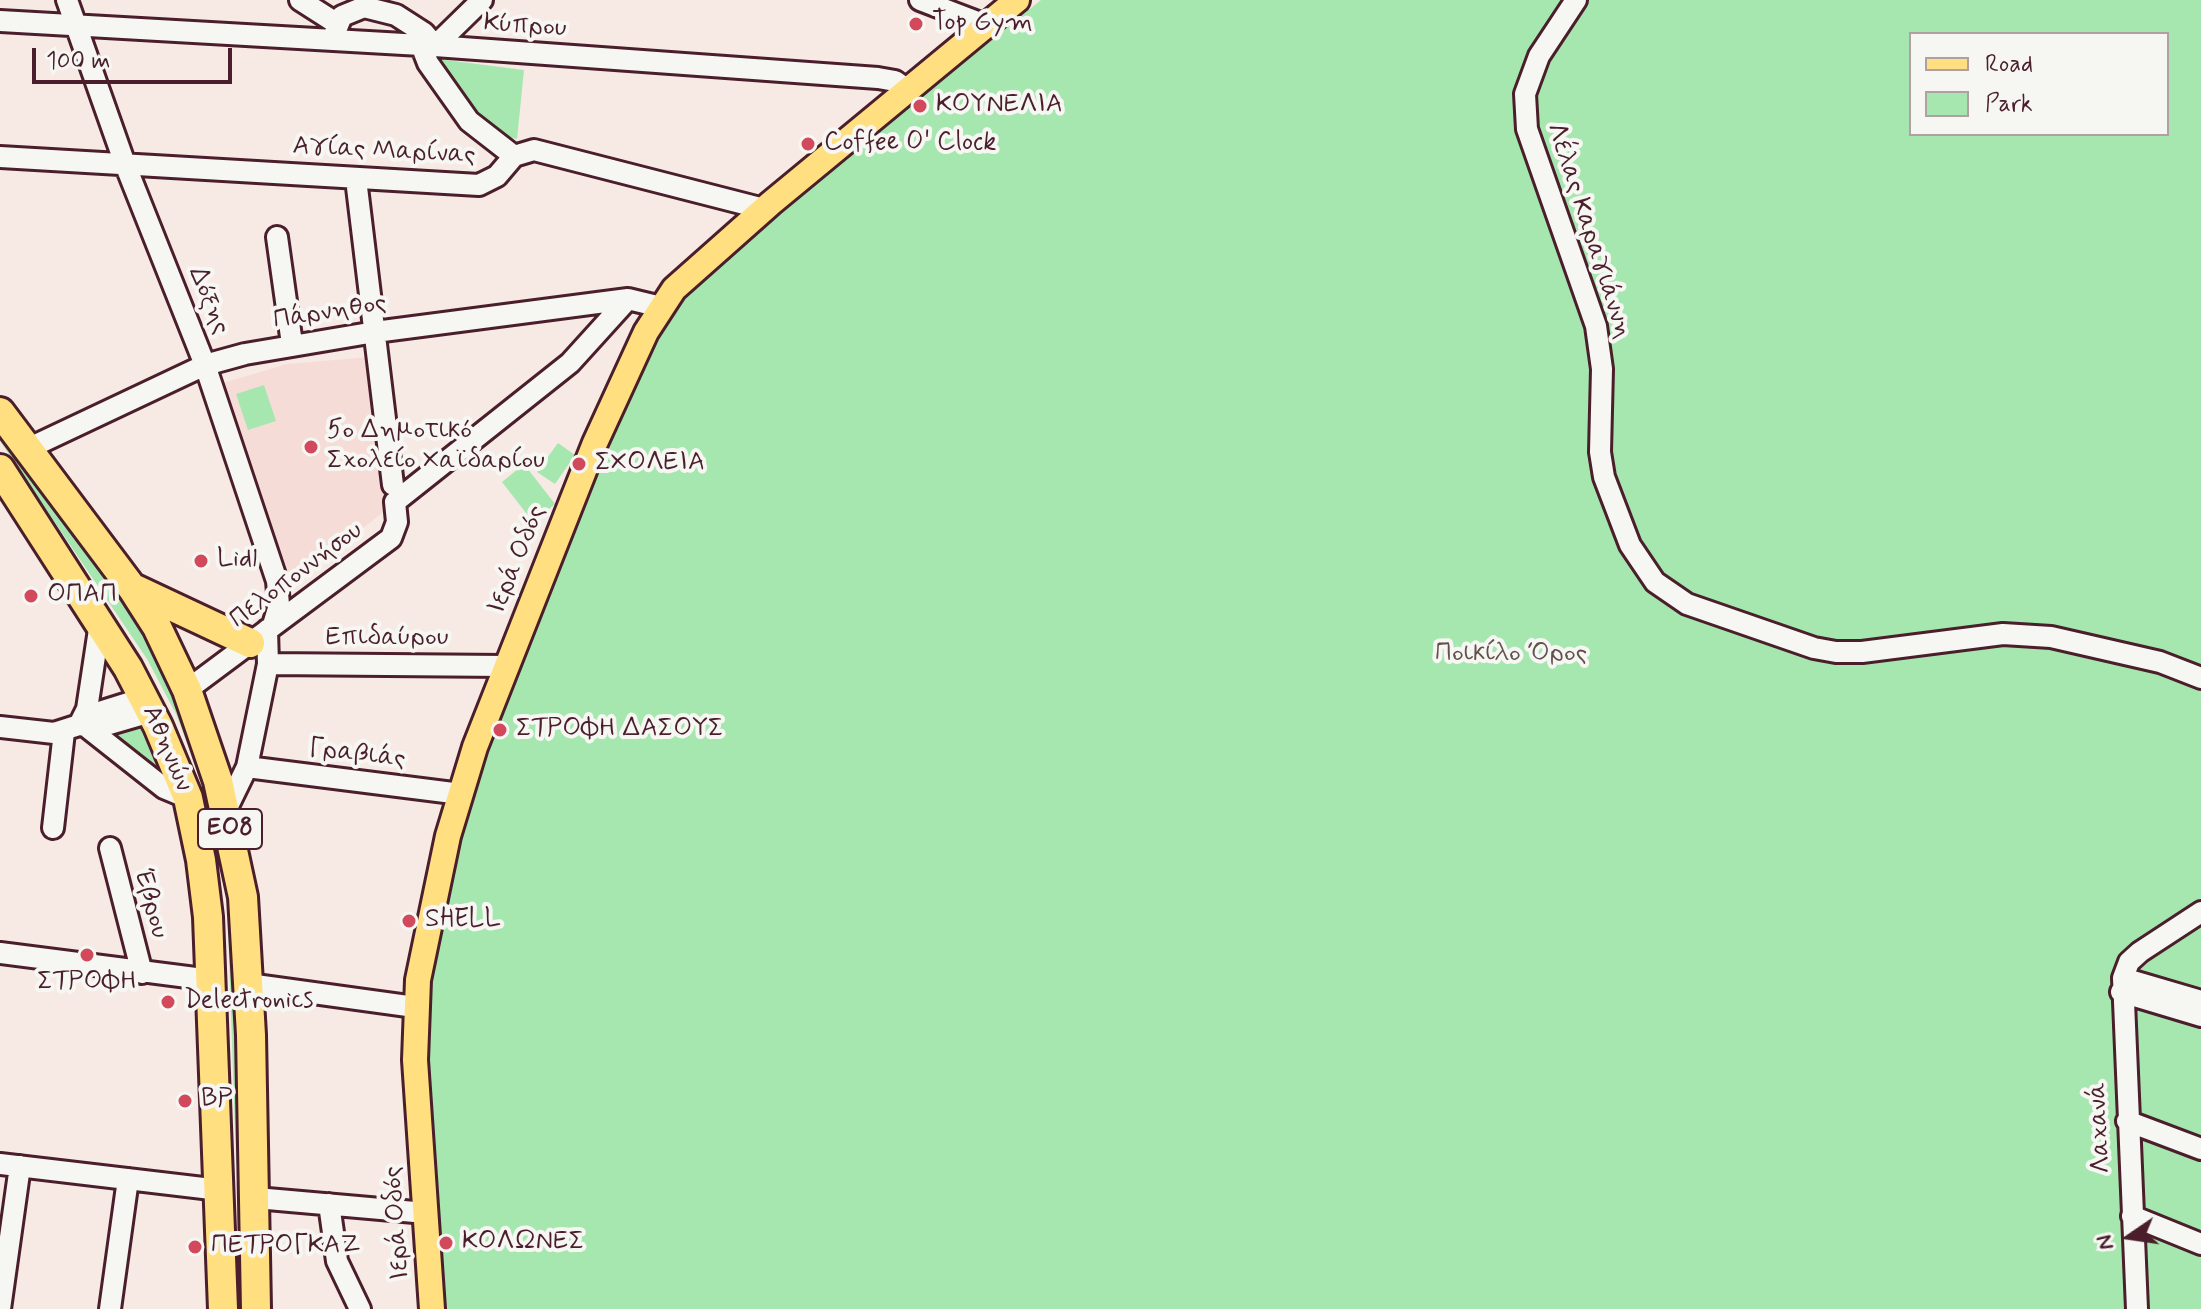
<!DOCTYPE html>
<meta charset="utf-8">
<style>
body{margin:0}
#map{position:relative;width:2201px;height:1309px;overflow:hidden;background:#f7e9e4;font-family:Mynerve,sans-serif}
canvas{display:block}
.legend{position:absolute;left:1909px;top:32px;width:260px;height:104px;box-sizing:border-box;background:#f6f6f2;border:2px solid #b1a0a2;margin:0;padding:10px 14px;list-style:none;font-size:24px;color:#4a1f2b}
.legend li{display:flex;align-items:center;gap:16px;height:40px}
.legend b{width:40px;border:2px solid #b1a0a2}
.north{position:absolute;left:2089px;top:1197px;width:80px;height:80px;-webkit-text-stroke:6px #f6f6f2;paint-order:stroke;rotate:257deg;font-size:22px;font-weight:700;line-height:32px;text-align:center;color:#4a1f2b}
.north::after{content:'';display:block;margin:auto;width:28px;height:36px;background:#4a1f2b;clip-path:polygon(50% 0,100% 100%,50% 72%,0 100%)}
.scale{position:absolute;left:32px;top:48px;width:200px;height:36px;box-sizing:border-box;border:4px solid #4a1f2b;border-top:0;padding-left:10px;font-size:24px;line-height:28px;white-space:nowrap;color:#4a1f2b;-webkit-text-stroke:6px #f6f6f2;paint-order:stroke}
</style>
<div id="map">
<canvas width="2201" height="1309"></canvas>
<ul class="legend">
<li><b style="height:10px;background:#ffdf80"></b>Road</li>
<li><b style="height:22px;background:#a6e7b0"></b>Park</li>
</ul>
<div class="north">N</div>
<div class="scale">100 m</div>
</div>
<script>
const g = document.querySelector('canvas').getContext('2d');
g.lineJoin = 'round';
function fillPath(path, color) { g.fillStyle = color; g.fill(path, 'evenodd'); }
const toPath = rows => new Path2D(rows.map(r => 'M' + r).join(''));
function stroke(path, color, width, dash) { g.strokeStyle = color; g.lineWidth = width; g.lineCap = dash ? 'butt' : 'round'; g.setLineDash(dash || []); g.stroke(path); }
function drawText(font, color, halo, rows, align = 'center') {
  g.font = font + ' Mynerve,sans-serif'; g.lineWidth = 8; g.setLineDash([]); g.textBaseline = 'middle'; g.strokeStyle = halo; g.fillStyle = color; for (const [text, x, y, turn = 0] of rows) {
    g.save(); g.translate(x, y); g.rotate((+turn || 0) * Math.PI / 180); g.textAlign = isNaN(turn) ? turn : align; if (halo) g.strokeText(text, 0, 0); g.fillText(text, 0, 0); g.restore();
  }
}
const built = toPath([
 [370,357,387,509,293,584,220,384,287,364]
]);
const green = toPath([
 [1041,0,2201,0,2201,1309,432,1309,415,1060,448,836,661,307],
 [1911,34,2167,34,2167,134,1911,134],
 [438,59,524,70,517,139,495,133,474,118],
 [264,385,276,421,248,430,236,394],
 [0,419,167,665,199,747,234,897,244,1197,236,1161,227,896,203,785,176,714,147,659,0,441],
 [558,443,575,455,555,484,537,472],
 [524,464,555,504,533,522,502,482],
 [140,726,159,774,110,736]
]);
const minor = toPath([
 [67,0,125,164,205,365,277,581,279,605,273,625],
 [300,0,336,23],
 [920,0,988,26],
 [1576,0,1539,56,1525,94,1527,129,1596,326,1602,369,1600,452,1604,477,1630,545,1655,582,1687,604,1814,648,1836,652,1862,652,2003,634,2051,637,2160,662,2201,678],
 [0,21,421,45,878,78,895,81,909,91],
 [332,40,342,16,364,7,396,15,424,33,435,46],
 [421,45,428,63,469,121,514,156],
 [435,46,482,0],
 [0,157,479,185,497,176,514,156,534,150,764,209],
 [356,179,393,485],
 [277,237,292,344],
 [25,450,205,365,245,354,375,332,628,299,661,307],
 [268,664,506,666],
 [187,690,391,538,397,522,395,502,570,363,628,299],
 [144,698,93,714,79,725,96,728,151,712],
 [0,727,54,733,79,725,87,709,100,623],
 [88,728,164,788,188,798],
 [247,767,461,794],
 [226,810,247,767,268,664,267,630],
 [53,828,64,732],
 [110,848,142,973],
 [0,953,211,980],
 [2123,978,2201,1001],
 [248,984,415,1007],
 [2121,992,2201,1016],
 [2127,1121,2201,1149],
 [0,1164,220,1190],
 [256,1198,426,1213],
 [329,1204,337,1261,360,1309],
 [2132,1216,2201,1244],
 [0,1309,20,1166],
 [110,1309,128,1179],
 [2137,1309,2123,978,2129,962,2140,952,2201,912]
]);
const major = toPath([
 [432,1309,415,1060,418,980,448,836,475,747,595,443,646,332,674,289,771,203,1017,0]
]);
const highway = toPath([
 [0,412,132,588,157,627,187,690,218,781,243,897,251,1035,256,1309],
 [0,469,128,668,158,726,188,798,201,860,208,917,223,1309],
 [135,589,250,643]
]);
const markers = [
 [916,24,8,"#d1495b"],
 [920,106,8,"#d1495b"],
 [808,144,8,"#d1495b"],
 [311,447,8,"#d1495b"],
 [579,464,8,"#d1495b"],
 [201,561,8,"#d1495b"],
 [31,596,8,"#d1495b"],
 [500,730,8,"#d1495b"],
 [409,921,8,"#d1495b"],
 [87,955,8,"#d1495b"],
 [168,1002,8,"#d1495b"],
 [185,1101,8,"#d1495b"],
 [446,1243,8,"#d1495b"],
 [195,1247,8,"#d1495b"]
];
const shields = [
 [230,829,64]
];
const shieldNames = [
 ["ΕΟ8",230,829]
];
const poiNames = [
 ["Top Gym",932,24],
 ["ΚΟΥΝΕΛΙΑ",936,106],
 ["Coffee O' Clock",824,144],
 ["5ο Δημοτικό",327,432],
 ["Σχολείο Χαϊδαρίου",327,462],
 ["ΣΧΟΛΕΙΑ",595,464],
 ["Lidl",217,561],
 ["ΟΠΑΠ",47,596],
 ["ΣΤΡΟΦΗ ΔΑΣΟΥΣ",516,730],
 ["SHELL",425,921],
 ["ΣΤΡΟΦΗ",87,983,"center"],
 ["Delectronics",184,1002],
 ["BP",201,1101],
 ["ΚΟΛΩΝΕΣ",462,1243],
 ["ΠΕΤΡΟΓΚΑΖ",211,1247]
];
const streetNames = [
 ["Κύπρου",525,27,4],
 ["Αγίας Μαρίνας",384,152,3],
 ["Λέλας Καραγιάννη",1588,231,72],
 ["Δόξης",208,301,68],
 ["Πάρνηθος",330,313,-9],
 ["Ιερά Οδός",518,560,-68],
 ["Πελοποννήσου",297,576,-37],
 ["Επιδαύρου",387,639],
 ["Αθηνών",166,749,67],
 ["Γραβιάς",357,755,7],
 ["Έβρου",150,904,75],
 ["Λαχανά",2101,1128,-93],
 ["Ιερά Οδός",398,1223,-94]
];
const parkNames = [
 ["Ποικίλο Όρος",1511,655]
];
fillPath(built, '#f5dcd6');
fillPath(green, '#a6e7b0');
stroke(minor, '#4a1f2b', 26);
stroke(major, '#4a1f2b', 30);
stroke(highway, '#4a1f2b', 34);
stroke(minor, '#f6f6f2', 20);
stroke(major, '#ffdf80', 24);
stroke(highway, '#ffdf80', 28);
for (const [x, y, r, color] of markers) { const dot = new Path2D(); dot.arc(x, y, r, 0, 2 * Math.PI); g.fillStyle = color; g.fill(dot); stroke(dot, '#f6f6f2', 3); }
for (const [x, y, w] of shields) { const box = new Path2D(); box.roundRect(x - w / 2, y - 20, w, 40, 6); g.fillStyle = '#f6f6f2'; g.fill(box); stroke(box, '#4a1f2b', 2); }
drawText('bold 24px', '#4a1f2b', null, shieldNames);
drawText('26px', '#4a1f2b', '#f6f6f2', poiNames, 'left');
drawText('26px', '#4a1f2b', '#f6f6f2', streetNames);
drawText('26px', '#61514c', '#f6f6f2', parkNames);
</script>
